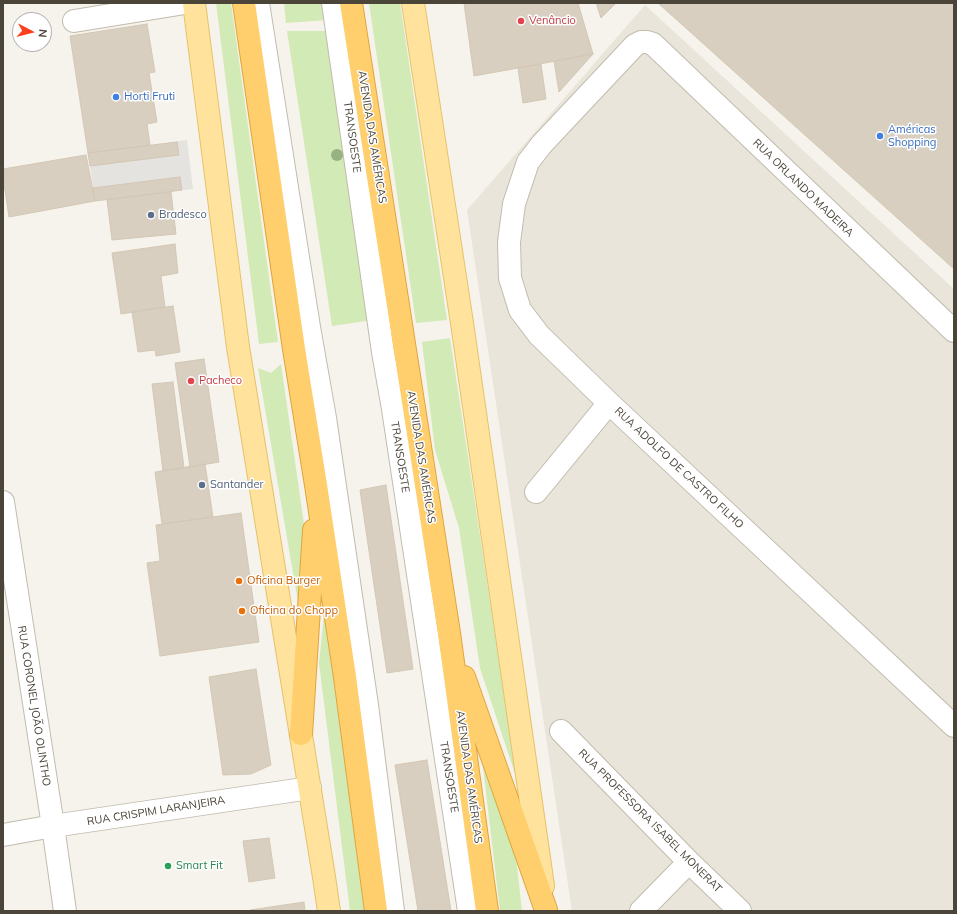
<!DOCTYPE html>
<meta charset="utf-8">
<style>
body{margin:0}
#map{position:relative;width:957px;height:914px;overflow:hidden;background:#f6f3ec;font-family:Mulish,sans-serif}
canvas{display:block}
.frame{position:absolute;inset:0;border:4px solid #4b4439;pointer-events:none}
.north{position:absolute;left:12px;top:12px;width:40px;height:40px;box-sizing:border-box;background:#fff;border:1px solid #b7b4b0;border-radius:50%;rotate:97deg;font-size:11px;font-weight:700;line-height:16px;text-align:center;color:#4b4439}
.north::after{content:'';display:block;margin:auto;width:14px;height:18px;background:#fc3f1d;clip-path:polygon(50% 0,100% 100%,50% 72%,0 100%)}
</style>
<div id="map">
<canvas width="957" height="914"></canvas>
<div class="frame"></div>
<div class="north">N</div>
</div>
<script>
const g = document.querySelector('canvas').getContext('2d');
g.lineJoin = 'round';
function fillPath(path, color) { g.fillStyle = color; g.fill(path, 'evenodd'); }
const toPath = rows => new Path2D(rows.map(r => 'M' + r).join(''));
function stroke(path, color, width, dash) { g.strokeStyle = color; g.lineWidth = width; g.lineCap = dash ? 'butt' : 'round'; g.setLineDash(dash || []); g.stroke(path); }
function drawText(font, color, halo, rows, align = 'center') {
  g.font = font + ' Mulish,sans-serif'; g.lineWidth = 3; g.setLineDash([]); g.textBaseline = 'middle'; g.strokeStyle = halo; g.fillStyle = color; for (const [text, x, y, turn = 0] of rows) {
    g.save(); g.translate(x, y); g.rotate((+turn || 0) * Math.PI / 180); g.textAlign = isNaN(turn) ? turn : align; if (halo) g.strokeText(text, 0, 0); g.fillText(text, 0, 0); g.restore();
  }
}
const residential = toPath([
 [645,5,954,289,954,911,572,911,467,210]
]);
const green = toPath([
 [216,3,231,3,278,342,259,344],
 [284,3,326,3,328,20,286,23],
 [369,3,400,3,447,320,416,323],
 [287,31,330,31,373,320,332,326],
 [450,338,517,780,480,668,459,528,435,450,422,342],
 [281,364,305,531,300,614,258,368,271,373],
 [326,595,370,911,350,911,319,663],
 [483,767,516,857,522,911,500,911]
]);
const parking = toPath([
 [187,140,193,189,95,201,88,153]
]);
const building = toPath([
 [464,3,578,3,593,54,518,68,474,76,464,3],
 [596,3,616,3,601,18,596,3],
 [658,3,954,3,954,269,658,3],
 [147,24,155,72,149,73,157,122,147,124,150,145,88,153,70,36,147,24],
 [593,54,559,92,554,61,593,54],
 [541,64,546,99,523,103,518,68,541,64],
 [177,142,179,155,90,166,88,153,177,142],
 [86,155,95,201,9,217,3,177,3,169,86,155],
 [180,177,182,190,95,201,93,188,180,177],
 [171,192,176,234,112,240,107,200,171,192],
 [175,244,178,273,161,276,165,307,121,314,112,253,175,244],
 [173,306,180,352,156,356,155,350,138,352,132,312,173,306],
 [204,359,219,462,190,467,175,363,204,359],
 [173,382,184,468,163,471,152,384,173,382],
 [205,464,213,517,162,524,155,472,205,464],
 [386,485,413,669,387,673,360,490,386,485],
 [241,513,259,642,160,656,147,563,160,561,156,525,241,513],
 [256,669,271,765,251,774,223,775,209,677,256,669],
 [427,760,451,911,418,911,395,765,427,760],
 [269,838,275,878,249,882,243,841,269,838],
 [304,902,305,911,250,911,250,910,304,902]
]);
const minor = toPath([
 [258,3,309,327,325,418,367,705,393,911],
 [333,3,383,352,393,409,469,911],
 [74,21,185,3],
 [954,331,653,44,647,42,641,42,635,45,542,144,528,162,514,204,509,242,510,278,520,310,539,335,609,403,954,726],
 [536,492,609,403],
 [3,502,53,826,65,911],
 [561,731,689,862,740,911],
 [3,835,53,826,310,788],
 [641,911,689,862]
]);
const major = toPath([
 [194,3,238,347,324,877,329,911],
 [413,3,462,323,543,886]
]);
const highway = toPath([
 [244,3,294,349,316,485,345,677,376,911],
 [351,3,449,633,487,911],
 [464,677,546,910],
 [301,734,314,530]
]);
const trees = [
 [337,155]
];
const markers = [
 [521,21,4,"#e0444e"],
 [116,97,4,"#3f7fe0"],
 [880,136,4,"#3f7fe0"],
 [151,215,4,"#5c6f8a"],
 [191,381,4,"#e0444e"],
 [202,485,4,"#5c6f8a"],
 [239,581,4,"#e8710a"],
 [242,611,4,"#e8710a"],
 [168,866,4,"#2e9e5b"]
];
const healthNames = [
 ["Venâncio",529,21],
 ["Pacheco",199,381]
];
const shopNames = [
 ["Horti Fruti",124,97],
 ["Américas",888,130],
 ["Shopping",888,143]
];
const streetNames = [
 ["TRANSOESTE",352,137,82],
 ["AVENIDA DAS AMÉRICAS",372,137,81],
 ["RUA ORLANDO MADEIRA",803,188,44],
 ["TRANSOESTE",400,457,81],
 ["AVENIDA DAS AMÉRICAS",421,457,81],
 ["RUA ADOLFO DE CASTRO FILHO",679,468,43],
 ["RUA CORONEL JOÃO OLINTHO",34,706,81],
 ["TRANSOESTE",449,777,81],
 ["AVENIDA DAS AMÉRICAS",469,777,82],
 ["RUA CRISPIM LARANJEIRA",156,811,-9],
 ["RUA PROFESSORA ISABEL MONERAT",650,821,45]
];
const serviceNames = [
 ["Bradesco",159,215],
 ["Santander",210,485]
];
const foodNames = [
 ["Oficina Burger",247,581],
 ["Oficina do Chopp",250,611]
];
const leisureNames = [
 ["Smart Fit",176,866]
];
fillPath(residential, '#eae5da');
fillPath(green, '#d2eab5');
fillPath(parking, '#e5e3e0');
fillPath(building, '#d8cfc1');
stroke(building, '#d3c7b4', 1);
stroke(minor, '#c2bbae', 24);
stroke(major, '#e6c16a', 24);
stroke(highway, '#e0a43c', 24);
stroke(minor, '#fff', 22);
stroke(major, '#ffe39c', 22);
stroke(highway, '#ffcf6e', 22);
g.fillStyle = '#97b381';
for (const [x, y] of trees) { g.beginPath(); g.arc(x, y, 6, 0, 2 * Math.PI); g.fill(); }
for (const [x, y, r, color] of markers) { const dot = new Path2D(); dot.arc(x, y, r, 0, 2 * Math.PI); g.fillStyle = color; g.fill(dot); stroke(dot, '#fff', 1.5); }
drawText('11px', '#be3a42', '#fff', healthNames, 'left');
drawText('11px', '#366cbe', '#fff', shopNames, 'left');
drawText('11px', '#4b4439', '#fff', streetNames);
drawText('11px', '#4e5e75', '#fff', serviceNames, 'left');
drawText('11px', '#c56008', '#fff', foodNames, 'left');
drawText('11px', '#27864d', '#fff', leisureNames, 'left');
</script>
